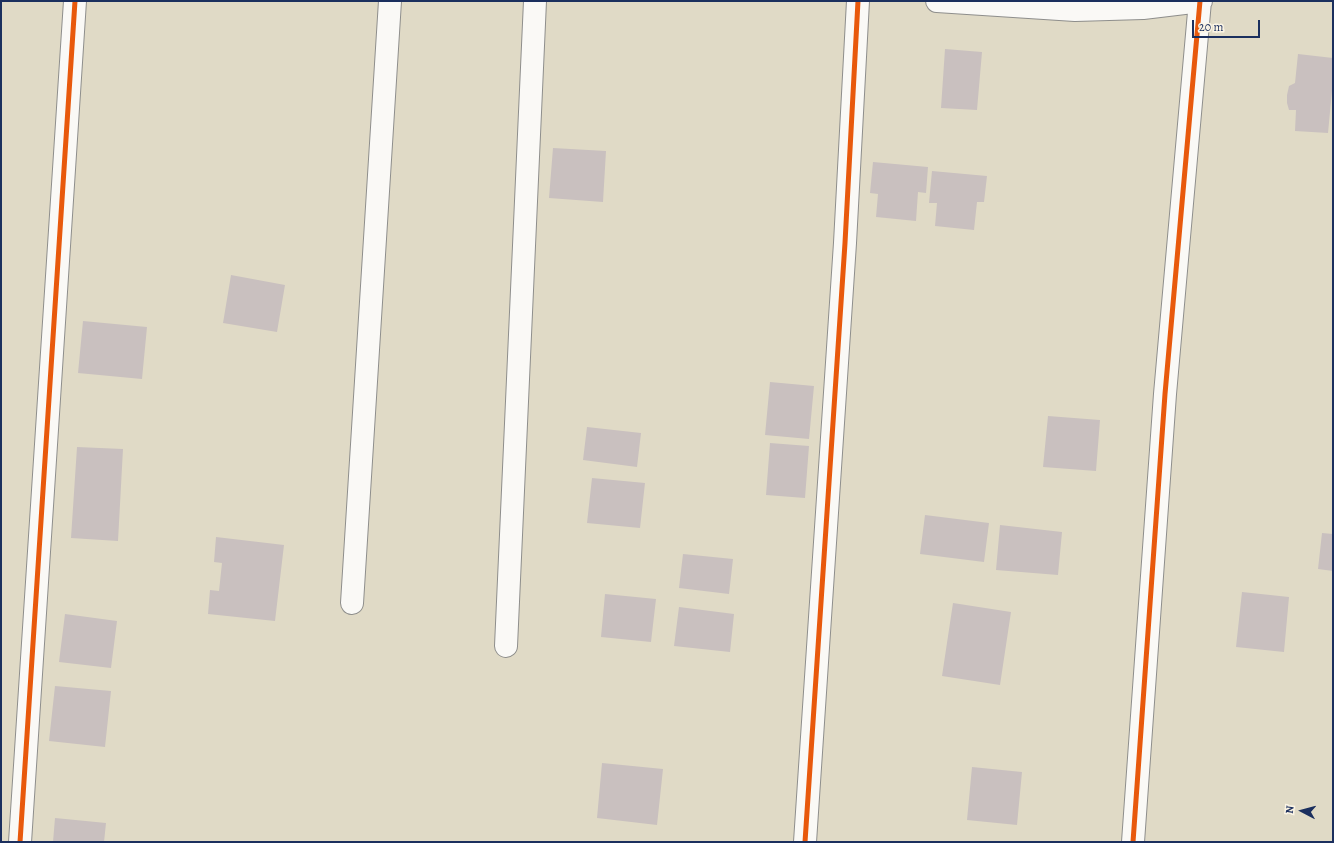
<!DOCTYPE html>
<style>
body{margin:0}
#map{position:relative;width:1334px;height:843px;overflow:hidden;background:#e0dac6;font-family:Alegreya,serif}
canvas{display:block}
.frame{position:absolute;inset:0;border:2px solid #1b2f5e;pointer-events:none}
.north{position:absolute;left:1282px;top:791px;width:40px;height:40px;-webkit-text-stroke:3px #fcf5e5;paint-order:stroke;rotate:276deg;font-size:11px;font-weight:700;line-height:16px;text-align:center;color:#1b2f5e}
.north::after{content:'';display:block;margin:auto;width:14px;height:18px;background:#1b2f5e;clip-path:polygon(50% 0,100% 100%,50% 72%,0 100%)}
.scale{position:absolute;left:1192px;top:20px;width:68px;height:18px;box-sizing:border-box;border:2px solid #1b2f5e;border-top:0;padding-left:5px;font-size:12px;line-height:14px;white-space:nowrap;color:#1b2f5e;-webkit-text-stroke:3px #fcf5e5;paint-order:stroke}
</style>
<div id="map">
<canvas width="1334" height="843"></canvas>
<div class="frame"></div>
<div class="north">N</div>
<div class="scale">20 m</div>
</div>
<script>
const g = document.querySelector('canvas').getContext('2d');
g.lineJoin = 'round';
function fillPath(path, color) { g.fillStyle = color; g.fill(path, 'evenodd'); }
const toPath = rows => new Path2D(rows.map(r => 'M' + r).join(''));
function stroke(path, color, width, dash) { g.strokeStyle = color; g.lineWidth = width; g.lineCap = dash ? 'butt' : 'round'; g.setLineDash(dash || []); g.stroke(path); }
const building = toPath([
 [945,49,982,52,977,110,941,108],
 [1298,54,1333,58,1333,80,1328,133,1295,131,1296,110,1289,110,1287,103,1287,95,1289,86,1295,83],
 [553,148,606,151,603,202,549,198],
 [873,162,928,167,926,193,918,192,916,221,876,217,878,194,870,193],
 [932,171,987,176,984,202,977,202,974,230,935,226,937,203,929,203],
 [231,275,285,285,277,332,223,323],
 [83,321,147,327,142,379,78,373],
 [770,382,814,386,809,439,765,435],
 [1048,416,1100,420,1096,471,1043,467],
 [587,427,641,433,637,467,583,460],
 [770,443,809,446,805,498,766,495],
 [77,447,123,449,118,541,71,538],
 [592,478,645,483,640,528,587,523],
 [925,515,989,523,984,562,920,554],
 [1000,525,1062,532,1058,575,996,570],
 [1322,533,1333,534,1333,571,1318,569],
 [216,537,284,545,275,621,208,614,210,590,219,591,222,563,214,562],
 [683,554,733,559,729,594,679,588],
 [1242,592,1289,597,1284,652,1236,647],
 [605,594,656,599,651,642,601,637],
 [953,603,1011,612,1000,685,942,676],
 [679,607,734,614,730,652,674,646],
 [65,614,117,621,111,668,59,662],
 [55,686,111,691,105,747,49,741],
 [602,763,663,769,657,825,597,818],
 [972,767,1022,772,1017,825,967,820],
 [55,818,106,823,104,842,53,842]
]);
const minor = toPath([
 [937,1,1075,10,1143,8,1201,1],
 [352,603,390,1],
 [506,646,535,1],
 [20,842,75,1],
 [805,842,845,243,858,1],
 [1133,842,1165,394,1200,1]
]);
const cycleway = toPath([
 [20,842,75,1],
 [805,842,845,243,858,1],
 [1133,842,1165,394,1200,1]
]);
fillPath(building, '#c9c0bf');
stroke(minor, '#8e8e8c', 24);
stroke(minor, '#faf9f6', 22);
stroke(cycleway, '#e8590c', 5);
</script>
